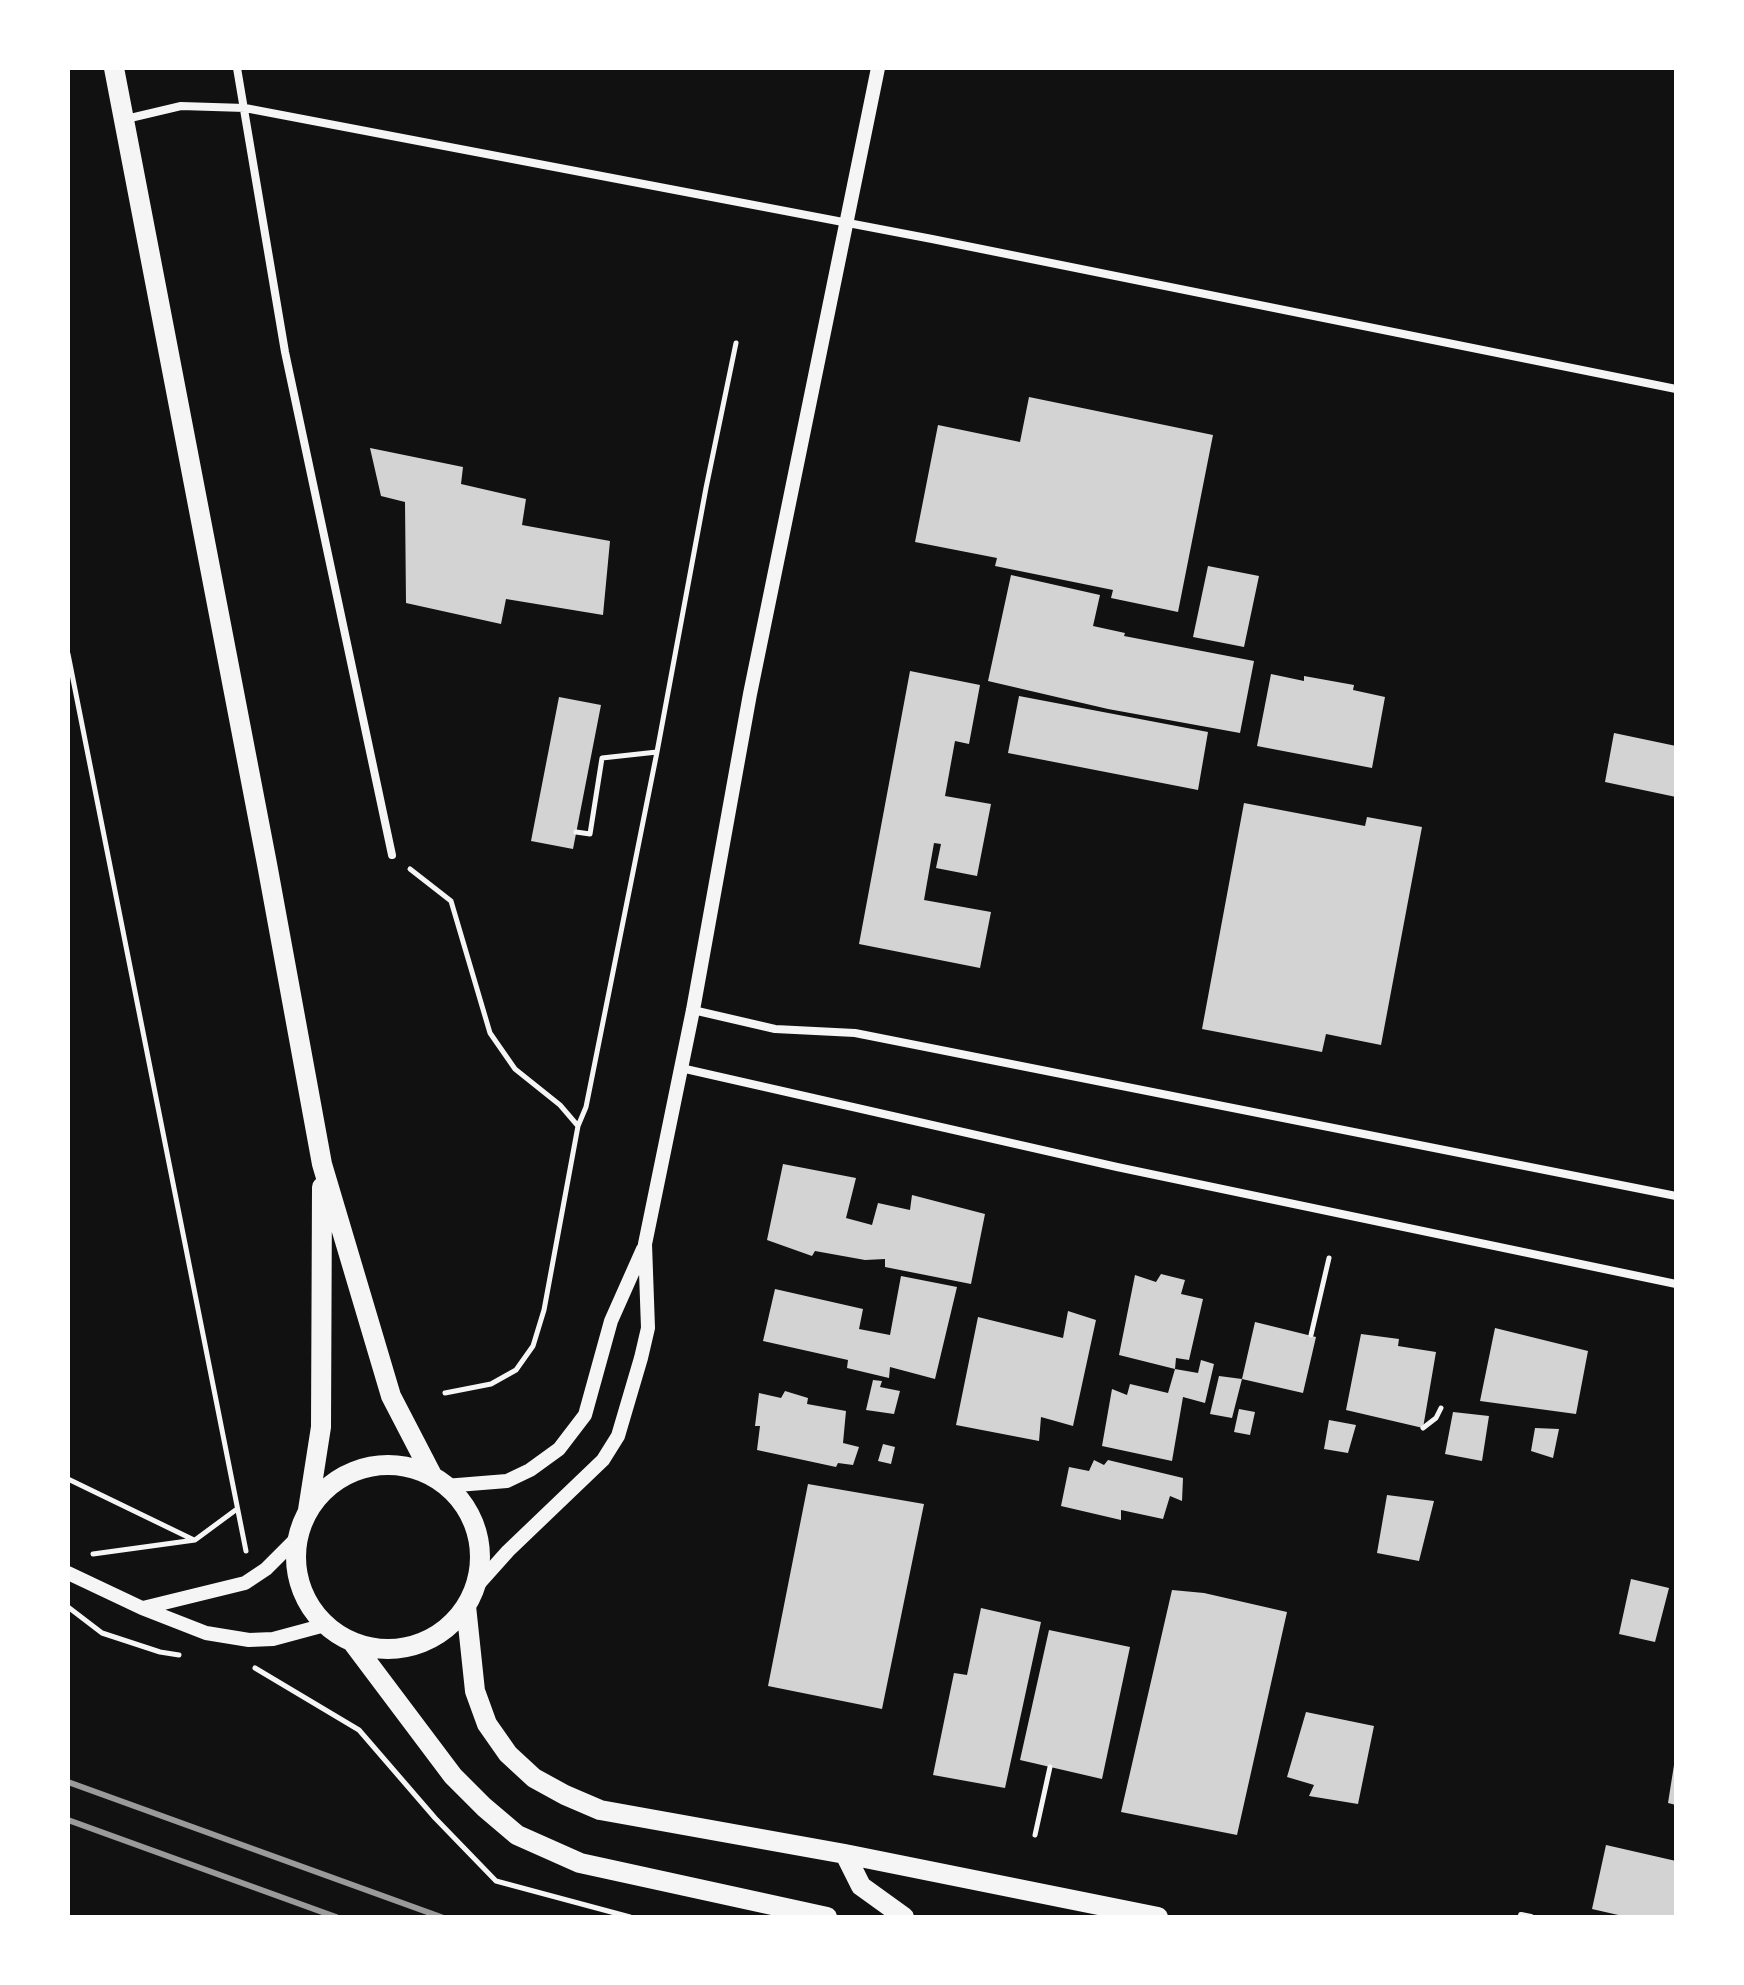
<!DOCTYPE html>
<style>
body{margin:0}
#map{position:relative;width:1744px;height:1985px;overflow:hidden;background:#111;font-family:Roboto,sans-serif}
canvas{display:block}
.frame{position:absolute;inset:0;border:70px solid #fff;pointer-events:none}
</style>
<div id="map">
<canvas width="1744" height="1985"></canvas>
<div class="frame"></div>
</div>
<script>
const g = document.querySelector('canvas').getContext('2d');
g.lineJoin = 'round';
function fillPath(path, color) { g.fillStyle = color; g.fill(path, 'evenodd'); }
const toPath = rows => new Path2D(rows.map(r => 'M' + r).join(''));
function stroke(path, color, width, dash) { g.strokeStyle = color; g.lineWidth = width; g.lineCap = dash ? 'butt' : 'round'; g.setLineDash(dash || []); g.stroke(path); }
const building = toPath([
 [1029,397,1213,435,1178,612,1111,598,1113,590,995,566,997,558,915,542,938,425,1020,442],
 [370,448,463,467,461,484,526,499,522,525,610,541,603,615,506,599,501,624,406,603,405,502,381,496],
 [1208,566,1259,576,1244,647,1193,637],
 [1011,575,1100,595,1093,626,1125,633,1124,636,1254,661,1240,733,1108,709,988,681],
 [910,671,980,685,969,744,955,741,945,796,991,804,977,876,936,868,941,844,934,843,924,900,991,912,980,968,859,944],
 [1271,674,1304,681,1304,676,1354,685,1353,690,1385,697,1372,768,1257,746],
 [1019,696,1208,732,1198,790,1008,753],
 [559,697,601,705,573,849,531,841],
 [1614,733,1676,746,1676,797,1605,782],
 [1244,803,1365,826,1367,817,1422,827,1381,1045,1326,1034,1322,1052,1202,1029],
 [783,1164,856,1178,846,1218,872,1225,878,1203,910,1210,912,1195,985,1214,971,1284,885,1267,885,1259,865,1260,815,1251,812,1256,767,1240],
 [1161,1274,1185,1280,1181,1294,1203,1299,1189,1360,1176,1358,1175,1369,1119,1355,1135,1275,1156,1282],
 [901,1276,957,1287,935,1379,890,1367,889,1378,847,1368,848,1360,763,1341,775,1289,863,1309,859,1329,890,1335],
 [1068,1311,1096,1320,1073,1426,1041,1417,1039,1441,956,1425,978,1317,1063,1338],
 [1255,1322,1316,1337,1303,1393,1242,1379,1232,1418,1210,1414,1219,1376,1242,1379],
 [1495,1328,1588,1351,1576,1414,1480,1401],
 [1361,1334,1399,1339,1398,1346,1436,1352,1423,1428,1346,1410],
 [1201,1360,1214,1364,1205,1403,1183,1397,1172,1461,1102,1446,1112,1389,1127,1395,1130,1384,1168,1393,1175,1369,1198,1373],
 [873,1380,882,1381,880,1387,900,1391,894,1414,866,1410],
 [785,1391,808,1398,807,1404,846,1411,843,1443,859,1447,853,1465,838,1463,836,1467,757,1450,760,1426,755,1426,759,1393,781,1398],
 [1239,1409,1255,1412,1250,1435,1234,1432],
 [1453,1412,1489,1416,1482,1461,1445,1454],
 [1329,1420,1356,1425,1348,1453,1324,1449],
 [1535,1428,1559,1429,1553,1458,1531,1451],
 [883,1444,895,1447,891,1464,878,1461],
 [1094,1460,1104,1465,1108,1460,1183,1478,1182,1501,1170,1496,1163,1519,1121,1510,1121,1520,1061,1506,1069,1467,1089,1471],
 [808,1484,924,1504,882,1709,768,1686],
 [1387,1495,1434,1501,1419,1561,1377,1553],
 [1631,1579,1669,1588,1655,1642,1619,1634],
 [1172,1590,1204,1593,1287,1612,1237,1835,1121,1812],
 [981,1608,1041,1622,1005,1788,933,1775,954,1673,967,1675],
 [1049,1630,1130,1647,1102,1779,1020,1760],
 [1306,1712,1374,1726,1358,1804,1309,1796,1314,1785,1287,1777],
 [1674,1765,1676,1765,1676,1805,1668,1803],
 [1606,1845,1676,1861,1676,1917,1627,1917,1592,1909]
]);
const path = toPath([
 [68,654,246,1551],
 [576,832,590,834,602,758,657,752],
 [410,869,451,901,490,1033,515,1069,560,1105,578,1126],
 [1311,1335,1329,1258],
 [445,1393,491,1384,516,1370,533,1346,544,1310,578,1126,586,1107,657,752,706,488,736,343],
 [1423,1428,1436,1418,1441,1408],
 [68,1479,194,1540],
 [93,1554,195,1540,237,1509],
 [68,1607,102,1633,160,1652,179,1655],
 [255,1668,359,1730,435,1818,496,1881,630,1917],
 [1035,1835,1050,1767]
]);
const service = toPath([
 [1521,1915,1531,1917]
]);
const minor = toPath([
 [237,68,285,352,392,855],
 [126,119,181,106,245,108,932,239,1676,389],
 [693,1010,775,1029,855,1033,1676,1196],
 [681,1068,1117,1167,1676,1284]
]);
const tertiary = toPath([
 [445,1486,507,1481,530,1470,559,1449,585,1415,611,1321,643,1249],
 [68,1573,142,1608,206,1633,249,1640,273,1639,325,1625],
 [474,1589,508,1551,603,1460,618,1436,641,1358,648,1328,645,1244,693,1010,750,694,878,68],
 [143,1608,245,1583,266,1569,296,1539]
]);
const primary = toPath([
 [114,68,267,864,322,1164,391,1396,433,1477],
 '296 1557a92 92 0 1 1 184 0a92 92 0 1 1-184 0Z',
 [308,1510,321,1427,322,1187],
 [466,1606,475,1691,487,1724,508,1754,534,1778,565,1795,600,1810,845,1854,1158,1917],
 [353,1643,453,1776,484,1807,517,1835,580,1863,827,1917],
 [845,1854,861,1886,904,1917]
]);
const rail = toPath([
 [68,1782,441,1917],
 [68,1820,336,1917]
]);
fillPath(building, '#d3d3d3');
stroke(path, '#f5f5f5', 5);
stroke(service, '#f5f5f5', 6);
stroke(minor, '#f5f5f5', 8);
stroke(tertiary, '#f5f5f5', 14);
stroke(primary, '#f5f5f5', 20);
stroke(rail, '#9a9a9a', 6);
</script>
